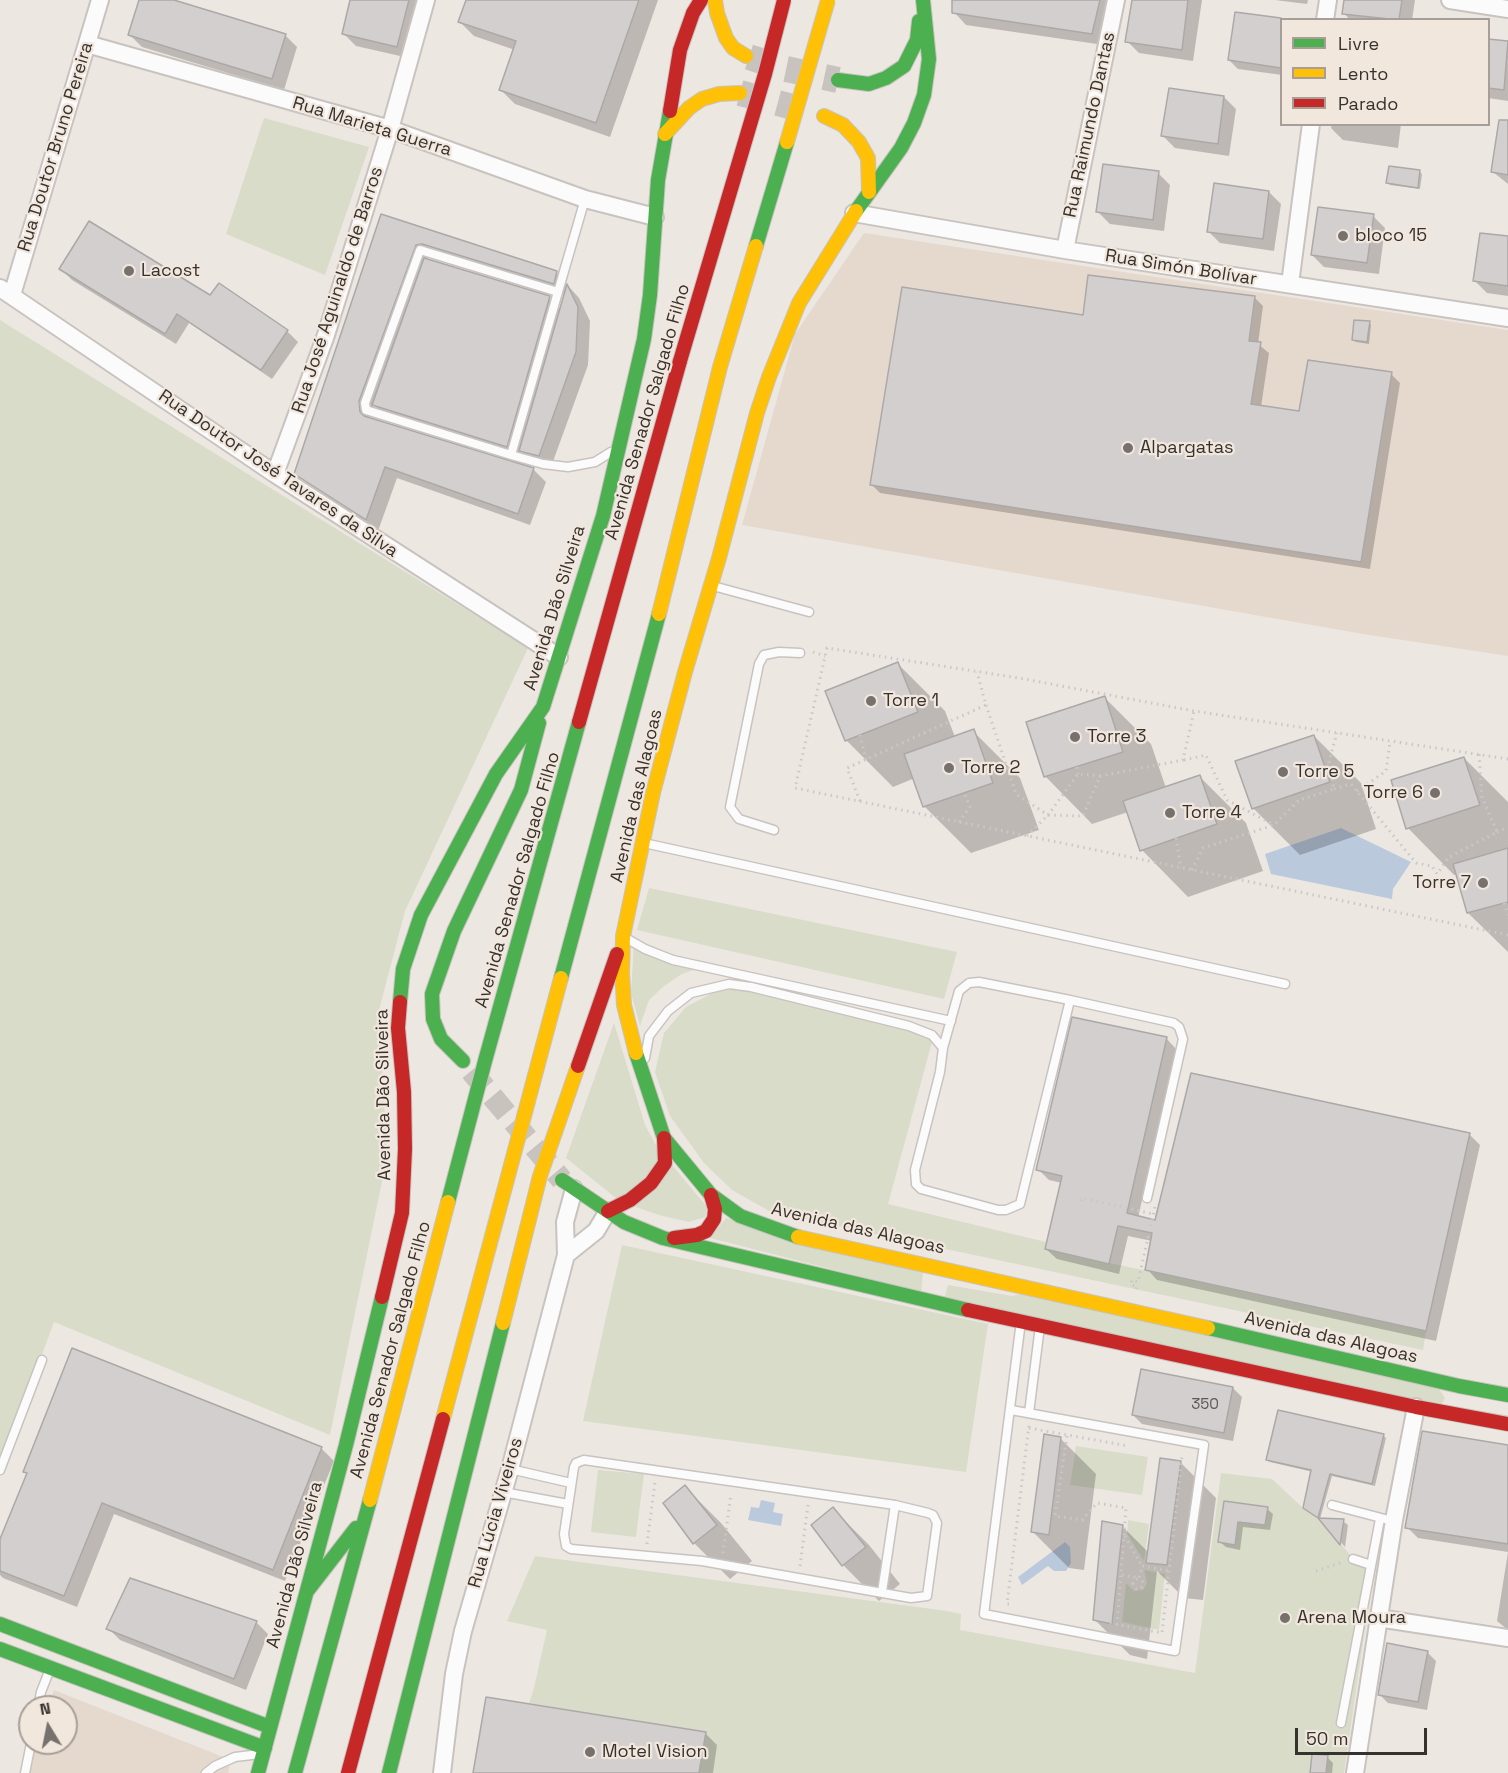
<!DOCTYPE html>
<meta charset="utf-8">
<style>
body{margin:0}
#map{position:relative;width:1508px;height:1773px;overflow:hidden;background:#ede7e2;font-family:"Space Grotesk",sans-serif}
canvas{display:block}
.legend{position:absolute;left:1280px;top:18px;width:210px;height:108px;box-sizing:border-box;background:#f2e7dd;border:2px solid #a79f97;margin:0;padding:8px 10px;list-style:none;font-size:18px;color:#36322e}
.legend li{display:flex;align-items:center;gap:12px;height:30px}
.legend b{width:30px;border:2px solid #a79f97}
.north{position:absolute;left:18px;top:1695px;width:60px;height:60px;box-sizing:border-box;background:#f2e7dd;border:2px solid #a79f97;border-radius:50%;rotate:350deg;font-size:16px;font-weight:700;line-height:24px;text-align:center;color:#36322e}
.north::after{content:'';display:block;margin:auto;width:21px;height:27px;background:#76716d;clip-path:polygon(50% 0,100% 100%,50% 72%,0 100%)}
.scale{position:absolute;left:1295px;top:1728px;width:132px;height:27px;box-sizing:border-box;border:3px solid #36322e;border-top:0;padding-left:8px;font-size:18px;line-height:21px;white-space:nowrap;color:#36322e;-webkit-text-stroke:4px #f2e7dd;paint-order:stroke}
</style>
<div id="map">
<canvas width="1508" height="1773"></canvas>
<ul class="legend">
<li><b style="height:8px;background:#4caf50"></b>Livre</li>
<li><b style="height:8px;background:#ffc107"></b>Lento</li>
<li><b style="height:8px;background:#c62828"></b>Parado</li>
</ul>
<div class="north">N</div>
<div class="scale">50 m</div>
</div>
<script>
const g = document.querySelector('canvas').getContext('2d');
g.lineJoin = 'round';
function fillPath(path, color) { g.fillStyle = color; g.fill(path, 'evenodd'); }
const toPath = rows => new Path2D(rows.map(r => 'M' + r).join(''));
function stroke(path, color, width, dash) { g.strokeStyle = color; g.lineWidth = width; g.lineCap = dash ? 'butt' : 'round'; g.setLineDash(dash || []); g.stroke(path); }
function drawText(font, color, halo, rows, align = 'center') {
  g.font = font + ' "Space Grotesk",sans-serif'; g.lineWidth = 4.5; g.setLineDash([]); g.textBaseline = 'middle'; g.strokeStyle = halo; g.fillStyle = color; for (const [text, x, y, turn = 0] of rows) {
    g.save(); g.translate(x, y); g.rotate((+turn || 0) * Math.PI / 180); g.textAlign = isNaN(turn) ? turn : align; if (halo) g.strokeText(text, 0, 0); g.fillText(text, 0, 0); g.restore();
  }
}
const built = toPath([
 [864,233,1508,330,1508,656,1363,634,742,525,795,334],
 [54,1690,231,1760,228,1773,24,1773,35,1743,66,1743,66,1707,48,1707]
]);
const green = toPath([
 [264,118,369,147,325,275,226,234],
 [0,320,528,648,405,911,379,1010,387,1157,330,1435,54,1322,0,1469],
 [649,888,957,952,944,999,637,930],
 [634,943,699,968,682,974,664,986,649,1000,640,1026,631,993],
 [741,989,920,1025,932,1042,888,1204,1046,1242,1045,1249,1426,1331,1423,1350,771,1212,732,1190,704,1163,670,1116,655,1072,664,1033,686,1007,716,991],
 [614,1023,645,1125,657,1147,707,1207,705,1217,689,1222,659,1215,621,1202,566,1158],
 [726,1218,923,1273,921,1292,710,1238],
 [622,1245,988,1324,966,1472,583,1421],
 [948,1285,1012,1296,1026,1293,1439,1389,1445,1398,1440,1408,945,1297],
 [1076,1446,1148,1457,1142,1495,1070,1485],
 [598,1470,644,1474,636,1537,591,1532],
 [1221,1473,1272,1479,1303,1508,1318,1518,1353,1558,1354,1558,1373,1575,1344,1773,699,1773,706,1732,529,1703,534,1688,547,1630,507,1621,535,1556,947,1611,961,1614,960,1630,1195,1673],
 [1128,1520,1149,1524,1144,1561,1127,1534],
 [1144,1570,1165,1574,1159,1630,1122,1622,1126,1583,1134,1591,1143,1590,1147,1583]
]);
const water = toPath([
 [1341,828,1411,862,1393,889,1392,899,1271,874,1265,854],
 [761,1500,775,1503,773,1512,783,1514,781,1526,748,1520,751,1507,759,1508],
 [1065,1542,1070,1547,1071,1563,1066,1571,1054,1571,1048,1566,1022,1585,1018,1577]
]);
const shadow = toPath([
 [141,0,169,0,285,35,297,47,284,90,142,47,130,35],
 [352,0,424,0,409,58,356,46,343,33],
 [467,0,658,0,610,137,515,104,501,90,515,50,474,36,460,22],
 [953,0,1114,0,1104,45,966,25,954,12],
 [1133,0,1202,0,1193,61,1139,53,1127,41],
 [1275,0,1308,0,1307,4],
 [1346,0,1415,0,1412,20,1350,20,1344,13],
 [1236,13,1282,20,1282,75,1238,69,1229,60],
 [1488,40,1508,43,1508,101,1488,98],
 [1224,97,1236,109,1229,156,1175,148,1163,136],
 [1332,124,1401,124,1398,148,1343,140,1331,128],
 [1508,126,1508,184,1493,172],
 [1420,172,1422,174,1420,189,1390,185,1388,183],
 [1158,173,1170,185,1164,231,1110,224,1098,212],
 [1269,192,1281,204,1274,251,1220,243,1208,231],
 [382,216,557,273,579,298,590,321,588,365,551,467,533,462,521,451,519,458,386,417,374,405,370,414,371,420,534,470,546,482,530,525,397,478,378,531,308,486,296,474],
 [435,255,565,295,561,309,549,298,427,260,428,257],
 [1373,216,1385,228,1379,274,1324,267,1312,255],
 [1508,238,1508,296,1487,293,1475,281],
 [61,269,287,331,298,342,272,379,189,323,176,344,72,280],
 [1255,298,1263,306,1258,344,1269,353,1261,407,1300,413,1391,374,1400,383,1370,569,880,493,872,485,1084,317],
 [1369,323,1371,325,1369,344,1356,342,1353,340],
 [898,664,945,711,955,737,973,731,1020,778,1039,830,971,853,925,807,915,778,893,787,846,740],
 [1104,697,1151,744,1166,788,1199,776,1246,823,1263,871,1188,897,1142,850,1128,812,1092,824,1046,777,1028,722],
 [1314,736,1361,783,1376,829,1300,855,1253,808],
 [1464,758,1508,802,1508,952,1468,913,1457,874,1454,875,1408,828],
 [1166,1038,1176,1049,1138,1218,1156,1221,1469,1134,1480,1145,1436,1341,1157,1280,1147,1269,1152,1241,1128,1236,1119,1274,1057,1259,1046,1249,1062,1183,1049,1180,1038,1169],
 [1233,1388,1242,1397,1233,1441,1142,1424,1133,1415],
 [1383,1435,1386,1438,1375,1486,1332,1476,1320,1519,1307,1511,1313,1472,1270,1462,1268,1460],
 [1060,1438,1096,1474,1084,1570,1069,1568,1033,1532],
 [1508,1446,1508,1630,1497,1621,1508,1552,1418,1538,1407,1527],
 [321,1448,334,1461,285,1581,114,1514,77,1607,3,1578,0,1575,0,1543,28,1474,25,1471],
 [1180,1462,1216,1498,1203,1600,1184,1598,1157,1571,1147,1659,1130,1655,1094,1619,1122,1526,1149,1553],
 [685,1487,721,1523,752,1561,730,1579,694,1543,665,1503],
 [1225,1503,1267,1509,1273,1514,1270,1530,1243,1527,1240,1550,1226,1547,1220,1542],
 [833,1509,869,1545,900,1584,879,1601,843,1565,813,1525],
 [1321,1520,1343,1521,1348,1525,1345,1547],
 [256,1622,268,1634,246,1690,120,1640,108,1628],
 [1427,1652,1436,1661,1427,1710,1388,1703,1379,1694],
 [705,1733,717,1745,713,1773,475,1773],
 [1327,1757,1333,1763,1332,1773,1312,1773]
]);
const building = toPath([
 [139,0,174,0,286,34,272,79,128,35,139,0],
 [350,0,409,0,397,47,342,34,350,0],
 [466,0,639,0,596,123,499,90,516,41,458,22,466,0],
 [952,0,1100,0,1092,34,952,13,952,0],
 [1132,0,1188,0,1182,50,1125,42,1132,0],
 [1344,0,1402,0,1399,20,1342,14,1344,0],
 [1235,12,1281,18,1281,68,1228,60,1235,12],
 [1488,39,1508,41,1504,90,1488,88,1488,39],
 [1169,88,1224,96,1218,144,1161,136,1169,88],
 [1499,120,1508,120,1508,175,1491,172,1499,120],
 [1103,164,1159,171,1153,220,1096,212,1103,164],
 [1389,166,1420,170,1418,188,1386,183,1389,166],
 [1214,183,1269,191,1263,239,1207,232,1214,183],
 [1318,207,1374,214,1367,263,1311,255,1318,207],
 [381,214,557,271,554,284,422,244,416,245,359,401,360,412,364,416,534,468,518,514,385,467,366,520,294,474,381,214],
 [89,221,210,295,219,283,288,330,261,370,177,314,165,334,59,269,89,221],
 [1480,233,1508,236,1508,286,1473,281,1480,233],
 [424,258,550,296,507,447,372,405,424,258],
 [1088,275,1255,296,1249,341,1261,342,1251,404,1299,411,1308,360,1392,372,1361,562,870,485,902,287,1083,315,1088,275],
 [567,284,578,307,576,352,539,456,519,451,567,284],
 [1354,320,1370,321,1367,342,1352,340,1354,320],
 [898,662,918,712,845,741,825,691,898,662],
 [1105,696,1123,752,1044,777,1026,722,1105,696],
 [974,729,993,783,923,807,904,754,974,729],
 [1314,735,1330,782,1252,809,1235,761,1314,735],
 [1464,757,1480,805,1406,829,1391,780,1464,757],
 [1200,775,1217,824,1140,851,1123,801,1200,775],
 [1508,848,1508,902,1467,913,1453,864,1508,848],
 [1072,1017,1167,1037,1127,1213,1155,1220,1191,1073,1470,1133,1426,1331,1145,1270,1152,1233,1118,1226,1109,1264,1045,1249,1062,1176,1036,1170,1072,1017],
 [72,1348,322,1447,273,1570,102,1503,64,1596,0,1571,0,1539,27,1473,23,1472,72,1348],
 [1141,1369,1233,1387,1224,1433,1132,1415,1141,1369],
 [1278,1410,1384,1434,1372,1484,1330,1474,1318,1518,1303,1508,1311,1470,1266,1460,1278,1410],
 [1422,1431,1508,1445,1508,1544,1405,1528,1422,1431],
 [1044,1434,1061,1437,1049,1535,1031,1532,1044,1434],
 [1160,1458,1181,1461,1167,1565,1146,1563,1160,1458],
 [685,1485,717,1525,693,1544,663,1503,685,1485],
 [1224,1501,1268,1507,1265,1525,1238,1522,1235,1545,1218,1542,1224,1501],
 [833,1507,866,1547,842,1566,811,1525,833,1507],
 [1318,1518,1344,1519,1340,1545,1318,1518],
 [1102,1521,1123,1525,1112,1624,1093,1620,1102,1521],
 [130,1578,257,1621,234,1679,106,1629,130,1578],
 [1387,1643,1428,1651,1418,1702,1378,1695,1387,1643],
 [486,1697,706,1732,699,1773,473,1773,486,1697],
 [1312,1754,1328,1755,1326,1773,1310,1773,1312,1754]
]);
const secondaryTunnel = toPath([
 [471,1071,562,1180]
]);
const primaryTunnel = toPath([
 [749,57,786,69,838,80],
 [740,93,815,113]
]);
const path = toPath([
 [813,652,825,656],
 [986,705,1016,794,1048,815,1078,774,1100,776],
 [860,735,866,760],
 [1508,759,1194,711,1019,678,827,648,795,788,1508,935],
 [1184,760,1206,755,1227,800,1274,825],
 [1077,767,1078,774],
 [1334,789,1351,784,1416,863,1432,866,1437,874,1449,857,1497,832,1482,797,1479,754],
 [1357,791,1386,771,1390,742],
 [860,801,847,768,986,705,977,672],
 [959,822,970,807,964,793],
 [1497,832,1508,827],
 [1027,836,1048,815,1083,816,1100,776,1183,760,1194,711],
 [1176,838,1181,868],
 [1192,870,1203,848,1274,825,1299,800,1334,789,1329,761,1337,733],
 [1504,903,1508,915],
 [1081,1201,1082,1198,1153,1214],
 [1136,1289,1137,1286,1131,1285,1132,1280,1138,1282,1155,1207],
 [1029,1428,1128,1446],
 [1067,1436,1055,1516,1082,1520,1097,1503,1126,1508,1117,1625],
 [1125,1536,1142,1566],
 [647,1544,655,1482],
 [723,1553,731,1494],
 [800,1566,808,1505],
 [1316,1571,1343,1562],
 [1122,1575,1139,1578,1142,1566,1170,1571],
 '1133 1584a5 5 0 1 1 10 0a5 5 0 1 1-10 0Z',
 [1009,1604,1007,1604,1029,1425],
 [1110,1623,1162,1633,1182,1456]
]);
const lane = toPath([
 [558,292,420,250,365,403,366,410,511,455,558,292,585,199],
 [511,455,543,464,568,467,595,462,611,452],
 [713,586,809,612],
 [774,830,739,819,730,807,759,664,764,655,779,652,800,653],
 [644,843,1285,984],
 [624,937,645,949,673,960,951,1021],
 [1070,1000,1020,1204,1006,1210,998,1210,921,1189,916,1184,915,1170,940,1072,943,1048,959,991,969,983,979,982,1070,1000,1174,1023,1179,1027,1183,1039,1147,1198],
 [645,1058,649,1036,668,1011,691,993,729,984,751,987,909,1026,932,1035,943,1048],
 [1011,1410,1204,1445,1175,1651,984,1614,1021,1321],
 [1029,1413,1040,1326],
 [584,1460,895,1505,928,1513,933,1515,937,1523,927,1596,911,1598,702,1561,571,1549,566,1546,564,1534,574,1467,576,1463,584,1460],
 [510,1469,571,1483],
 [0,1470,42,1360],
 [503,1492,568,1504],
 [1332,1505,1385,1519],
 [1353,1559,1371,1565],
 [882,1592,895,1505],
 [38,1707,41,1692,50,1669],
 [1341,1723,1380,1519],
 [25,1773,31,1743],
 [206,1773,215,1766,235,1757,260,1754]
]);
const street = toPath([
 [1450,0,1508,9],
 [1325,20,1328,0],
 [87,44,390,129,585,199,655,217],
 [854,213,1065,250,1508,318],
 [1065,250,1116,0],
 [1290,284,1311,124],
 [0,288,275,474,559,657],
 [12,295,100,0],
 [275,474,326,335,390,129,426,0],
 [566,1255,596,1231,608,1211],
 [1378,1618,1508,1638],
 [442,1773,454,1674,463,1631,510,1469,566,1255,565,1222,574,1189],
 [1355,1773,1394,1520,1416,1407]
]);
const fast = toPath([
 [838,80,869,84,886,78,904,66,917,40,919,21],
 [856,211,901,148,914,123,924,95,929,59,923,0],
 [756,246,787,142],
 [603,516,644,339,650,295,658,180,670,111],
 [561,978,659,614],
 [400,1002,403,969,421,915,496,774,543,707,603,516],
 [636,1053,664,1138,711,1195,740,1216,798,1237],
 [463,1061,441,1039,433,1019,432,994,454,931,521,790,539,723],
 [562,1180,624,1222,663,1238,968,1310],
 [448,1202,485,1061,579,722],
 [1208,1328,1459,1386,1508,1395],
 [308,1590,356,1528],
 [0,1624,270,1727],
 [0,1649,265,1748],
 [258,1773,346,1445,382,1297],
 [295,1773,370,1500],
 [389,1773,503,1323]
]);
const slow = toPath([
 [715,0,717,13,726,38,733,48,746,56],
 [824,116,843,125,859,142,868,158,869,192],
 [665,134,689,108,702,99,719,94,740,93],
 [659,614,720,367,756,246],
 [685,672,719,558,757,413,769,377,799,303,856,211],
 [636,1053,624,1005,622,973,623,936,653,793,685,672],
 [798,1237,1208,1328],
 [503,1323,540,1176,578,1066],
 [443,1419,561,978],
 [370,1500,448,1202]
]);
const jam = toPath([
 [670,111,680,50,693,13,701,0],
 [579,722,680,361],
 [578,1066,617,954],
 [608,1211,630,1200,651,1183,665,1163,664,1138],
 [674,1238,697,1235,706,1231,714,1219,715,1209,711,1195],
 [382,1297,402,1213,405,1149,404,1092,398,1028,400,1002],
 [968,1310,1416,1407,1508,1424],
 [348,1773,443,1419]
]);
const slowBridge = toPath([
 [787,142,828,0]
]);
const jamBridge = toPath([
 [680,361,765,74,784,0]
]);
const markers = [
 [1343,236,6,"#76716d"],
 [129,271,6,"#76716d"],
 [1128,448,6,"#76716d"],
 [871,701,6,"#76716d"],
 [1075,737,6,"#76716d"],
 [949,768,6,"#76716d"],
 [1283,772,6,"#76716d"],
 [1435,793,6,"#76716d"],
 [1170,813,6,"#76716d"],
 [1483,883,6,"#76716d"],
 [1285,1618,6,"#76716d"],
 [590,1752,6,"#76716d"]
];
const numberNames = [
 ["350",1205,1405]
];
const streetNames = [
 ["Rua Raimundo Dantas",1090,125,-78],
 ["Rua Marieta Guerra",372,127,17],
 ["Rua Doutor Bruno Pereira",56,147,-73],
 ["Rua Simón Bolívar",1181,268,9],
 ["Rua José Aguinaldo de Barros",338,290,-72],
 ["Avenida Senador Salgado Filho",648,412,-74],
 ["Rua Doutor José Tavares da Silva",278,474,34],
 ["Avenida Dão Silveira",555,608,-73],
 ["Avenida das Alagoas",637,796,-77],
 ["Avenida Senador Salgado Filho",518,880,-74],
 ["Avenida Dão Silveira",384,1095,-91],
 ["Avenida das Alagoas",858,1229,13],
 ["Avenida das Alagoas",1331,1338,13],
 ["Avenida Senador Salgado Filho",391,1350,-75],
 ["Rua Lúcia Viveiros",496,1513,-74],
 ["Avenida Dão Silveira",295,1565,-75]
];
const poiNames = [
 ["bloco 15",1355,236],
 ["Lacost",141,271],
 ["Alpargatas",1140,448],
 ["Torre 1",883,701],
 ["Torre 3",1087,737],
 ["Torre 2",961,768],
 ["Torre 5",1295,772],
 ["Torre 6",1423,793,"right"],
 ["Torre 4",1182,813],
 ["Torre 7",1471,883,"right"],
 ["Arena Moura",1297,1618],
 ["Motel Vision",602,1752]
];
fillPath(built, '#e5d9ce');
fillPath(green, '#d9dcc9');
fillPath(water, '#bbc9dd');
fillPath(shadow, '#0003');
fillPath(building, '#d3cfcf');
stroke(building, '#aca8a8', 1.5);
stroke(secondaryTunnel, '#c8c3be', 22, [22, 11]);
stroke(primaryTunnel, '#c8c3be', 26, [26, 13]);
stroke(lane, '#c8c3bf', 11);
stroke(street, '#c8c3bf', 20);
stroke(fast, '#c8c3bf', 16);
stroke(slow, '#c8c3bf', 16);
stroke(jam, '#c8c3bf', 16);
stroke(path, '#cac7c6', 3, [1.5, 4.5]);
stroke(lane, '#fcfbfb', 8);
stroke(street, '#fcfbfb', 16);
stroke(fast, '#4caf50', 14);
stroke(slow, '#ffc107', 14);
stroke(jam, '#c62828', 14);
stroke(slowBridge, '#c9c5c3', 16, []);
stroke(jamBridge, '#c9c5c3', 16, []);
stroke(slowBridge, '#ffc107', 14);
stroke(jamBridge, '#c62828', 14);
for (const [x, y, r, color] of markers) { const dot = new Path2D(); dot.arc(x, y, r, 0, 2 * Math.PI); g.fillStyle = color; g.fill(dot); stroke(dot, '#f2e7dd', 2); }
drawText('15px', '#5d5956', null, numberNames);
drawText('18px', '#36322e', '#f2e7dd', streetNames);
drawText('18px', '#36322e', '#f2e7dd', poiNames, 'left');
</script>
